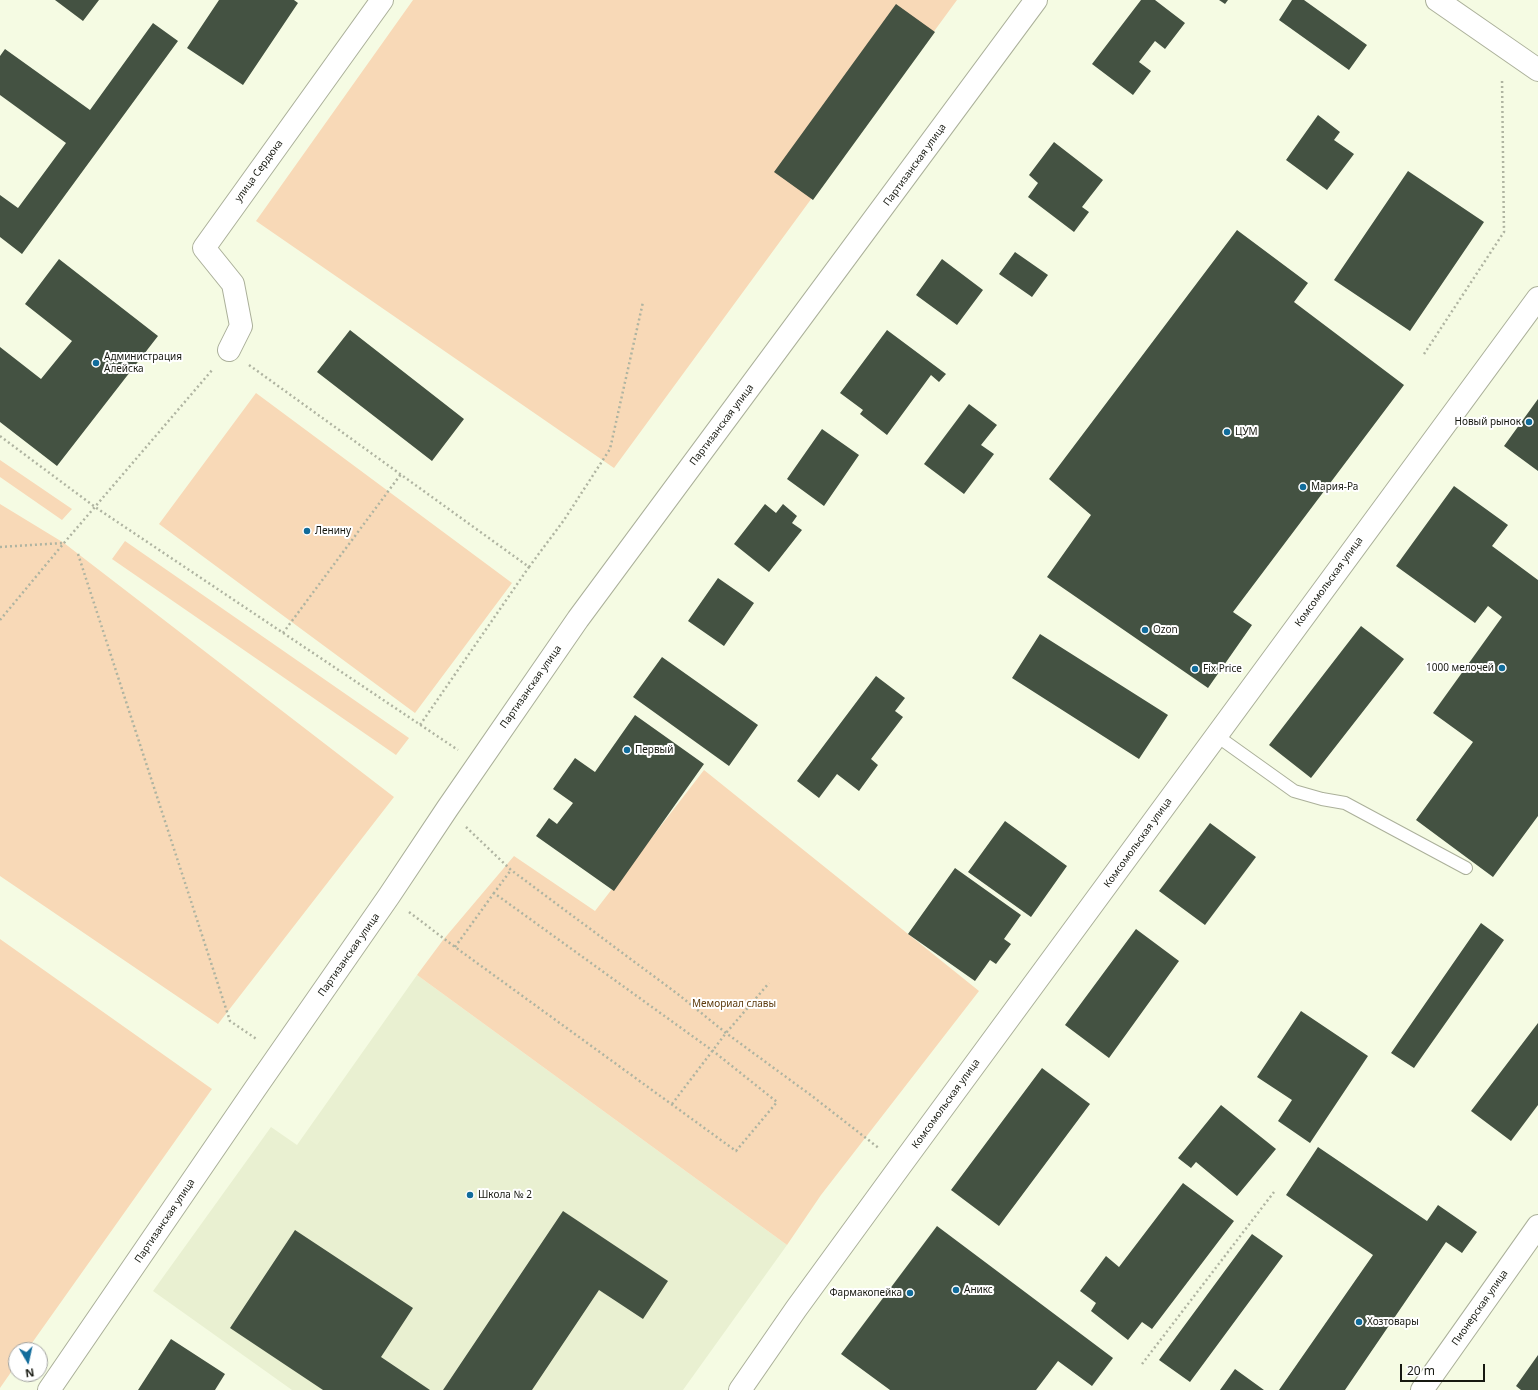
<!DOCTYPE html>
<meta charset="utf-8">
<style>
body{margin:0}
#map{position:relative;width:1538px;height:1390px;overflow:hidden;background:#f5fbe3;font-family:"Noto Sans",sans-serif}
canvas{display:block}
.north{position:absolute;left:8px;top:1342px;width:40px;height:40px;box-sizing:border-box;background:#fff;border:1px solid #a2a3a0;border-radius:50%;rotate:171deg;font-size:11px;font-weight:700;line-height:16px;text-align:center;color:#171911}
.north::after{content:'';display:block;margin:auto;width:14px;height:18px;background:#116c9b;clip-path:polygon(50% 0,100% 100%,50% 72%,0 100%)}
.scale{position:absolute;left:1400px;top:1364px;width:85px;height:18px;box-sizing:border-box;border:2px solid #171911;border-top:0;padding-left:5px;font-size:12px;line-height:14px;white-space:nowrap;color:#171911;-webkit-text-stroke:3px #fff;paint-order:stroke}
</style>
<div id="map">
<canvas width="1538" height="1390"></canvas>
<div class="north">N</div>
<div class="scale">20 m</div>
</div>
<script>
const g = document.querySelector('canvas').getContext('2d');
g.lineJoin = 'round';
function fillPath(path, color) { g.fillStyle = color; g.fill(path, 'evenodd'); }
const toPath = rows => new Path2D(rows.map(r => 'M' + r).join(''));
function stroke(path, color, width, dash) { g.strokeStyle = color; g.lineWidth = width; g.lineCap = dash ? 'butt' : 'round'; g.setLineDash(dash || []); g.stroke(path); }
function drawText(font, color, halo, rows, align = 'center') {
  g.font = font + ' "Noto Sans",sans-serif'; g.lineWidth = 4; g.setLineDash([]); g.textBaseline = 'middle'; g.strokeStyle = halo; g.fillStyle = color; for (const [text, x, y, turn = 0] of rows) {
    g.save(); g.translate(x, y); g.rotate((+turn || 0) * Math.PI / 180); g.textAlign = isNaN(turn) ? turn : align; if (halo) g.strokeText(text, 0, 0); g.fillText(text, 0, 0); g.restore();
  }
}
const built = toPath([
 [417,975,787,1245,683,1390,292,1390,153,1291,271,1127,297,1145]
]);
const green = toPath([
 [413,0,957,0,614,468,256,221],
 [256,393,512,583,415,713,159,524],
 [0,460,72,509,62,520,0,477],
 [0,504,64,543,394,797,218,1024,0,876],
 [125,541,409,738,396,755,112,559],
 [704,770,979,991,821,1195,787,1245,417,975,443,940,514,856,595,911],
 [0,939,212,1089,27,1350,16,1350,16,1365,0,1388]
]);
const building = toPath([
 [55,0,99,0,83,21],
 [219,0,294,0,298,3,243,85,187,48],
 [1141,0,1155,0,1185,23,1165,49,1155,41,1139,62,1151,71,1133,95,1092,64],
 [1219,0,1228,0,1225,4],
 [1292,0,1304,0,1367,45,1349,70,1279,20],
 [896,4,935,32,813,200,774,172],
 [153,23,178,41,22,254,0,237,0,195,18,208,66,143,0,95,0,56,5,49,90,110],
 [1318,115,1340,132,1334,140,1354,154,1327,190,1286,160],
 [1054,142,1103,180,1082,207,1089,212,1074,232,1028,197,1038,183,1029,175],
 [1408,171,1484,222,1410,331,1334,280],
 [1237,230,1308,283,1294,302,1404,385,1233,612,1252,625,1208,688,1047,577,1091,515,1049,479],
 [1015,252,1048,275,1032,297,999,274],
 [59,259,158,336,57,466,0,422,0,347,41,379,72,341,25,304],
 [942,259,983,290,957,325,916,295],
 [350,330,464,419,432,461,317,372],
 [887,330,946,374,939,382,931,375,887,435,860,414,863,410,840,393],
 [1538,399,1538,471,1504,446],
 [969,404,997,425,981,445,994,454,964,494,924,464],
 [822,429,859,455,824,506,787,479],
 [1454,486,1508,525,1492,546,1538,580,1538,816,1493,877,1416,820,1473,742,1433,713,1502,617,1488,606,1475,623,1396,566],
 [765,504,776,513,783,504,797,516,792,523,802,530,769,572,734,544],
 [718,578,754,603,724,646,688,621],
 [1361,626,1404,659,1311,778,1269,745],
 [1040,634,1168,715,1139,759,1012,678],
 [662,657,758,725,729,766,633,697],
 [876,676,905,698,895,711,903,717,871,759,878,765,859,791,837,774,819,798,797,781],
 [635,715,704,764,614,891,536,836,549,818,557,824,573,803,553,789,575,758,595,772],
 [1005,821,1067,866,1031,917,968,872],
 [1210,823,1256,857,1205,925,1159,891],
 [955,868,1021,915,1004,939,1011,944,996,964,990,960,975,981,908,934],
 [1481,923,1504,940,1414,1068,1391,1053],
 [1136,929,1179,961,1109,1058,1065,1025],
 [1301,1011,1368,1056,1310,1143,1278,1121,1292,1100,1257,1077],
 [1538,1023,1538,1105,1511,1141,1471,1111],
 [1042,1068,1090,1104,999,1226,951,1190],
 [1221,1105,1276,1149,1237,1196,1196,1162,1191,1168,1178,1158],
 [1318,1147,1427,1221,1438,1205,1477,1232,1462,1253,1446,1242,1345,1390,1279,1390,1373,1255,1286,1195],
 [1183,1183,1234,1221,1152,1329,1142,1322,1128,1340,1091,1311,1096,1303,1080,1291,1106,1256,1119,1267],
 [563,1211,668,1281,643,1319,599,1290,532,1390,443,1390],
 [937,1226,1113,1358,1092,1386,1058,1361,1036,1390,890,1390,841,1354],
 [295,1230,413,1308,381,1357,430,1390,323,1390,230,1328],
 [1252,1234,1283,1256,1190,1382,1159,1360],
 [171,1339,225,1374,215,1390,138,1390],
 [1538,1355,1538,1390,1521,1390,1516,1386],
 [1235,1369,1264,1390,1220,1390]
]);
const path = toPath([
 [1424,354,1504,232,1502,78],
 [249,365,529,567,420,725],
 [0,436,95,507,458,750],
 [0,547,63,543],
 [78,554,230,1021,258,1040],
 [529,567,564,520,610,449,643,302],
 [0,620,64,543,213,369],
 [283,633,401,474],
 [466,827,511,870,679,995,726,1033,812,1096,880,1149],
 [409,912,455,947,736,1151,777,1102,713,1051,494,893,511,870],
 [455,947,494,893],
 [672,1104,726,1033,769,983],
 [1142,1364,1274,1192]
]);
const lane = toPath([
 [1217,736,1294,791,1322,799,1345,803,1466,868]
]);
const street = toPath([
 [1437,0,1538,70],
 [229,350,241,326,233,284,204,248,382,0],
 [49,1390,255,1089,389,896,447,809,578,619,1036,0],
 [740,1390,796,1309,901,1165,1538,298],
 [1422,1390,1538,1226]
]);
const markers = [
 [96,363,4,"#116c9b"],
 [1529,422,4,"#116c9b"],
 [1227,432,4,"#116c9b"],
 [1303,487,4,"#116c9b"],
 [307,531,4,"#116c9b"],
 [1145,630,4,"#116c9b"],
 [1502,668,4,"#116c9b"],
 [1195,669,4,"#116c9b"],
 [627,750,4,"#116c9b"],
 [470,1195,4,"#116c9b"],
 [956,1290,4,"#116c9b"],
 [910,1293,4,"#116c9b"],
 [1359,1322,4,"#116c9b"]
];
const streetNames = [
 ["Партизанская улица",915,165,-54],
 ["улица Сердюка",259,171,-54],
 ["Партизанская улица",722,425,-53],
 ["Комсомольская улица",1329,582,-54],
 ["Партизанская улица",531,687,-55],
 ["Комсомольская улица",1138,843,-54],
 ["Партизанская улица",349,955,-55],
 ["Комсомольская улица",946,1104,-54],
 ["Партизанская улица",165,1221,-56],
 ["Пионерская улица",1480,1308,-55]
];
const poiNames = [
 ["Администрация",104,357],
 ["Алейска",104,369],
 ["Новый рынок",1521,422,"right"],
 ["ЦУМ",1235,432],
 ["Мария-Ра",1311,487],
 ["Ленину",315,531],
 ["Ozon",1153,630],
 ["1000 мелочей",1494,668,"right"],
 ["Fix Price",1203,669],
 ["Первый",635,750],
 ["Школа № 2",478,1195],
 ["Аникс",964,1290],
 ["Фармакопейка",902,1293,"right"],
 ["Хозтовары",1367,1322]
];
const parkNames = [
 ["Мемориал славы",734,1004]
];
fillPath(built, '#e9f0d1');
fillPath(green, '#f8d9b7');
fillPath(building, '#445242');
stroke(lane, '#abb09a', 14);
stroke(street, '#abb09a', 24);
stroke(path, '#afb4a1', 2.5, [2, 3]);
stroke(lane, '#fff', 12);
stroke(street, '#fff', 22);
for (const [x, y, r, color] of markers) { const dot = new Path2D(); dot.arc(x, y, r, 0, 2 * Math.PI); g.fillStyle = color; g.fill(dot); stroke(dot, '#fff', 1.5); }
drawText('10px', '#171911', '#fff', streetNames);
drawText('10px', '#171911', '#fff', poiNames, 'left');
drawText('10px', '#5d3b0e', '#fff', parkNames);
</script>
